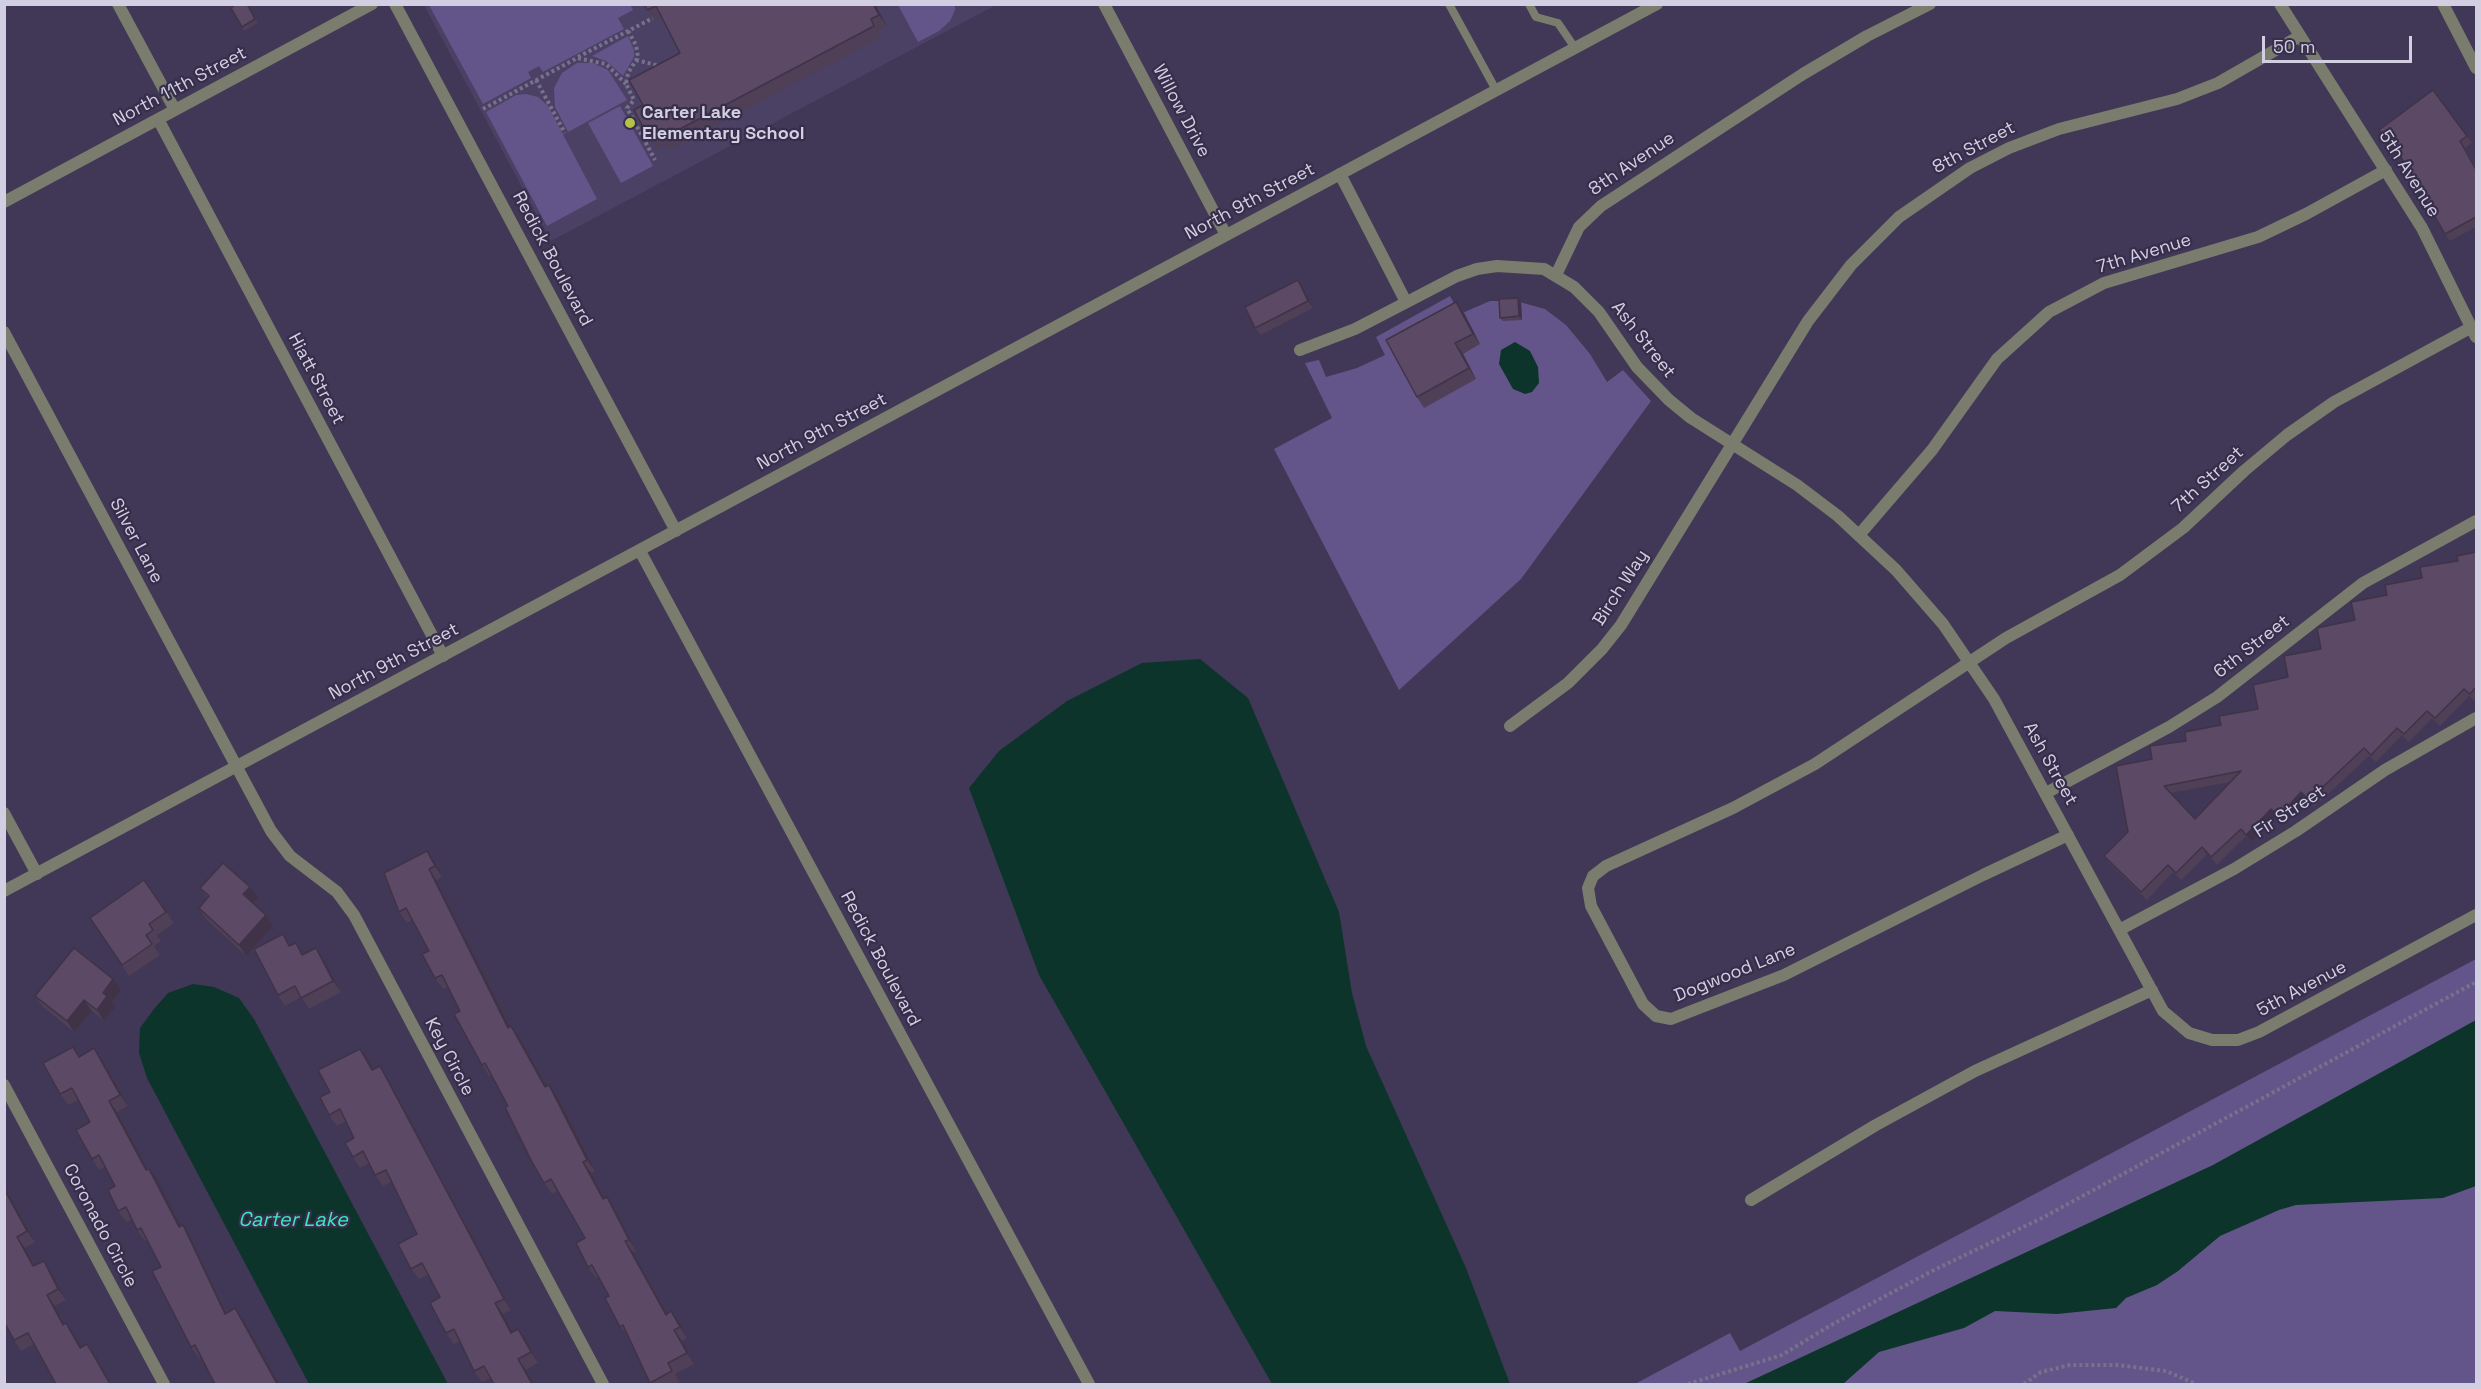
<!DOCTYPE html>
<style>
body{margin:0}
#map{position:relative;width:2481px;height:1389px;overflow:hidden;background:#403856;font-family:"Space Grotesk",sans-serif}
canvas{display:block}
.frame{position:absolute;inset:0;border:6px solid #d3cfe2;pointer-events:none}
.scale{position:absolute;left:2262px;top:36px;width:150px;height:27px;box-sizing:border-box;border:3px solid #d3cfe2;border-top:0;padding-left:8px;font-size:18px;line-height:21px;white-space:nowrap;color:#d3cfe2;-webkit-text-stroke:4px #362e4b;paint-order:stroke}
</style>
<div id="map">
<canvas width="2481" height="1389"></canvas>
<div class="frame"></div>
<div class="scale">50 m</div>
</div>
<script>
const g = document.querySelector('canvas').getContext('2d');
g.lineJoin = 'round';
function fillPath(path, color) { g.fillStyle = color; g.fill(path, 'evenodd'); }
const toPath = rows => new Path2D(rows.map(r => 'M' + r).join(''));
function stroke(path, color, width, dash) { g.strokeStyle = color; g.lineWidth = width; g.lineCap = dash ? 'butt' : 'round'; g.setLineDash(dash || []); g.stroke(path); }
function drawText(font, color, halo, rows, align = 'center') {
  g.font = font + ' "Space Grotesk",sans-serif'; g.lineWidth = 4.5; g.setLineDash([]); g.textBaseline = 'middle'; g.strokeStyle = halo; g.fillStyle = color; for (const [text, x, y, turn = 0] of rows) {
    g.save(); g.translate(x, y); g.rotate((+turn || 0) * Math.PI / 180); g.textAlign = isNaN(turn) ? turn : align; if (halo) g.strokeText(text, 0, 0); g.fillText(text, 0, 0); g.restore();
  }
}
const built = toPath([
 [424,5,996,5,551,241]
]);
const green = toPath([
 [630,4,633,10,618,18,624,29,543,72,539,66,528,72,531,78,483,104,429,5],
 [898,5,955,5,955,10,950,21,939,31,918,42],
 [628,36,634,50,634,57,623,76,606,61,592,56],
 [577,63,593,63,608,70,627,100,568,132,555,107,554,88,562,73],
 [526,94,538,97,548,106,597,199,547,226,486,112,516,95],
 [620,106,653,166,621,183,588,123],
 [1450,296,1460,314,1490,301,1516,301,1545,309,1566,325,1590,354,1607,382,1623,370,1651,401,1521,579,1399,690,1274,449,1332,418,1305,363,1319,360,1326,377,1357,368,1385,355,1376,337],
 [2476,959,2476,1384,1635,1384,1730,1333,1740,1351]
]);
const water = toPath([
 [1515,342,1530,351,1538,367,1539,383,1532,392,1525,394,1513,389,1499,364,1501,350],
 [1200,659,1248,698,1339,912,1352,993,1366,1046,1466,1268,1510,1384,1272,1384,1039,975,969,788,999,751,1067,701,1142,663],
 [193,984,214,987,239,998,254,1019,448,1384,309,1384,147,1078,139,1053,140,1028,154,1009,168,993],
 [2476,1020,2476,1186,2443,1198,2296,1205,2279,1210,2220,1236,2178,1271,2157,1285,2126,1298,2116,1308,2057,1314,1995,1311,1964,1328,1879,1352,1843,1384,1744,1384,2213,1165]
]);
const path = toPath([
 [628,31,636,45,638,57,628,73,626,84,634,100,627,108,655,160],
 [578,57,653,18],
 [636,60,660,66],
 [536,80,565,133],
 [483,109,577,58,606,64,626,84],
 [1688,1384,1782,1355,1831,1325,1936,1269,2042,1218,2476,982],
 [2024,1384,2041,1372,2070,1365,2117,1365,2166,1371,2196,1384]
]);
const service = toPath([
 [1449,4,1496,90],
 [1529,4,1536,17,1558,23,1575,48]
]);
const minor = toPath([
 [118,4,175,110],
 [2280,4,2422,228,2476,337],
 [2443,4,2476,68],
 [158,119,443,656],
 [1340,174,1406,302],
 [4,202,372,4],
 [1556,275,1579,227,1601,206,1803,74,1867,36,1930,4],
 [4,332,271,831,290,856,337,892,354,915,603,1384],
 [1300,350,1355,329,1457,276,1477,269,1497,266,1544,269,1574,287,1599,312,1637,367,1669,400,1691,418,1797,485,1838,516,1896,570,1943,624,1994,699,2163,1011,2189,1033,2212,1040,2238,1040,2259,1032,2476,915],
 [1859,535,1932,450,1997,359,2049,312,2104,283,2258,237,2306,214,2386,170],
 [640,551,1089,1384],
 [1510,726,1568,683,1602,649,1621,625,1808,321,1851,265,1899,217,1970,168,2009,148,2059,129,2177,99,2218,83,2300,36],
 [2046,793,2169,727,2217,697,2363,583,2476,521],
 [4,813,37,874],
 [2068,835,1983,875,1784,975,1671,1019,1656,1016,1643,1004,1591,906,1588,888,1593,876,1606,866,1733,808,1815,764,2006,638,2120,575,2183,528,2244,471,2287,435,2334,402,2472,327],
 [2119,930,2234,869,2296,831,2385,770,2476,718],
 [4,1085,164,1384],
 [1751,1200,1876,1125,1975,1071,2152,990]
]);
const tertiary = toPath([
 [395,4,676,531],
 [1104,4,1226,235],
 [4,891,1657,4]
]);
const wall = toPath([
 [247,4,258,23,244,31,242,27],
 [644,4,875,4,887,26,878,30,882,37,669,150,665,144,656,149,649,138,643,105,680,53,662,18,655,21],
 [2433,90,2472,143,2465,148,2476,168,2476,227,2450,241,2445,234],
 [1298,280,1303,287,1313,308,1261,335,1255,328],
 [1518,298,1521,302,1522,320,1503,321,1500,318],
 [1464,313,1480,344,1463,354,1476,379,1424,408,1417,397],
 [2476,552,2476,700,2475,701,2469,696,2440,726,2432,718,2409,742,2402,735,2376,762,2369,756,2314,807,2306,799,2284,823,2276,816,2252,842,2246,836,2217,865,2207,854,2181,880,2173,872,2147,900,2109,863,2104,856,2128,832,2152,759,2186,741,2258,709,2288,677,2355,620,2387,595],
 [2231,782,2195,819,2170,793],
 [427,851,435,862,442,877,436,880,510,1027,519,1037,546,1087,549,1085,557,1096,595,1171,591,1173,605,1198,607,1197,614,1208,636,1251,633,1252,667,1314,679,1322,687,1338,682,1341,694,1364,675,1374,680,1382,675,1384,651,1384,650,1383,629,1337,620,1327,609,1296,598,1277,596,1278,588,1267,585,1238,558,1190,552,1194,544,1183,508,1106,491,1075,489,1076,482,1065,460,1011,448,987,443,989,435,978,429,951,412,920,407,923,399,912],
 [144,880,174,923,157,935,161,941,154,946,160,955,129,976,90,918],
 [200,888,258,898,253,903,266,915,273,926,246,956,206,919,199,908,207,898],
 [291,946,304,954,316,948,323,958,341,992,309,1009,301,997,285,1006,278,995],
 [121,990,112,1002,115,1007,104,1021,92,1011,74,1032,43,1007,35,996],
 [94,1048,102,1059,128,1106,117,1112,148,1169,157,1179,181,1226,190,1236,227,1313,235,1308,243,1319,199,1358,191,1347,161,1267,147,1240,145,1241,137,1230,132,1219,126,1222,118,1211,115,1186,105,1167,99,1170,92,1159,90,1122,78,1100,68,1105,60,1094,80,1056],
 [368,1059,373,1070,387,1077,511,1310,503,1314,513,1332,518,1329,526,1340,538,1363,526,1370,534,1384,494,1384,491,1378,482,1382,474,1371,460,1341,454,1344,446,1333,440,1297,428,1275,419,1279,411,1269,417,1234,391,1182,383,1186,375,1175,369,1163,360,1168,353,1157,354,1138,346,1121,337,1126,329,1115,330,1092],
 [4,1186,35,1242,25,1248,34,1265,51,1272,66,1300,55,1306,64,1324,74,1334,81,1347,87,1344,95,1355,111,1384,56,1384,34,1344,21,1351,14,1340]
]);
const shadedWall = toPath([
 [873,4,875,4,887,26,879,15],
 [1298,280,1303,287,1313,308,1308,301],
 [1518,298,1521,302,1522,320,1519,316],
 [1456,302,1464,313,1480,344,1473,334],
 [1455,343,1463,354,1476,379,1469,368],
 [2301,792,2306,799,2284,823,2279,816],
 [2271,809,2276,816,2252,842,2246,835],
 [427,851,435,862,442,877,435,866],
 [429,869,436,880,516,1039,508,1028],
 [250,887,258,898,251,905,243,894],
 [266,915,273,926,246,956,239,945],
 [316,948,323,958,341,992,333,981],
 [113,979,121,990,112,1002,115,1007,104,1021,97,1010,103,993],
 [84,1000,92,1011,74,1032,67,1021],
 [511,1026,519,1037,553,1098,545,1087],
 [94,1048,102,1059,128,1106,120,1095],
 [360,1049,368,1059,379,1081,372,1070],
 [380,1066,387,1077,511,1310,504,1299],
 [549,1085,557,1096,595,1171,587,1160],
 [109,1101,117,1112,154,1181,146,1170],
 [583,1162,591,1173,611,1210,603,1199],
 [149,1169,157,1179,187,1238,179,1227],
 [4,1186,35,1242,27,1231,4,1189],
 [607,1197,614,1208,636,1251,629,1240],
 [183,1225,190,1236,232,1325,225,1314],
 [17,1237,25,1248,40,1277,33,1266],
 [625,1241,633,1252,673,1325,666,1315],
 [44,1261,51,1272,66,1300,58,1289],
 [47,1295,55,1306,70,1336,63,1325],
 [495,1303,503,1314,519,1344,511,1333],
 [235,1308,243,1319,279,1384,277,1384],
 [671,1311,679,1322,687,1338,680,1327],
 [66,1323,74,1334,88,1359,80,1348],
 [518,1329,526,1340,538,1363,531,1352],
 [674,1330,682,1341,694,1364,687,1353],
 [87,1344,95,1355,111,1384,110,1384],
 [518,1359,526,1370,534,1384,532,1384]
]);
const building = toPath([
 [236,4,247,4,255,19,242,27,231,8,236,4],
 [644,4,873,4,879,15,871,19,874,26,661,139,658,133,649,138,634,110,643,105,629,80,680,53,656,6,647,10,644,4],
 [2433,90,2467,136,2460,141,2476,170,2476,217,2445,234,2402,159,2379,130,2433,90],
 [1298,280,1308,301,1255,328,1245,307,1298,280],
 [1518,298,1519,316,1500,318,1499,299,1518,298],
 [1456,302,1473,334,1455,343,1469,368,1417,397,1386,340,1456,302],
 [2476,552,2476,687,2470,694,2464,689,2435,718,2427,711,2404,734,2397,728,2371,755,2364,748,2309,800,2301,792,2279,816,2271,809,2246,835,2241,829,2211,857,2202,847,2176,873,2168,865,2141,892,2104,856,2128,832,2116,766,2152,759,2150,746,2186,741,2185,732,2221,725,2219,716,2258,709,2253,685,2288,677,2284,656,2321,649,2317,628,2355,620,2351,602,2387,595,2385,585,2422,578,2420,567,2458,561,2457,556,2476,552],
 [2241,771,2195,819,2164,786,2241,771],
 [427,851,435,866,429,869,508,1028,511,1026,545,1087,549,1085,587,1160,583,1162,603,1199,607,1197,629,1240,625,1241,666,1315,671,1311,680,1327,674,1330,687,1353,668,1363,672,1371,650,1383,623,1325,620,1327,605,1298,609,1296,592,1265,588,1267,576,1243,585,1238,551,1179,544,1183,531,1160,505,1107,508,1106,485,1063,482,1065,454,1014,460,1011,442,975,435,978,422,954,429,951,406,908,399,912,384,873,427,851],
 [223,863,250,887,243,894,266,915,239,945,199,908,209,896,200,888,223,863],
 [144,880,166,912,149,924,153,930,146,935,152,944,122,965,90,918,144,880],
 [283,934,289,946,296,943,302,955,316,948,333,981,301,998,295,986,278,995,254,949,283,934],
 [74,948,113,979,103,993,107,996,97,1010,84,1000,67,1021,35,996,74,948],
 [73,1047,79,1057,94,1048,120,1095,109,1101,146,1170,149,1169,179,1227,183,1225,225,1314,235,1308,277,1384,215,1384,195,1345,191,1347,152,1271,161,1267,141,1228,137,1230,126,1207,118,1211,108,1190,115,1186,99,1155,92,1159,76,1130,90,1122,72,1088,60,1094,43,1063,73,1047],
 [360,1049,372,1070,380,1066,504,1299,495,1303,511,1333,518,1329,531,1352,518,1359,532,1384,494,1384,484,1366,474,1371,454,1329,446,1333,430,1303,440,1297,422,1263,411,1269,398,1244,417,1234,386,1170,375,1175,363,1151,353,1157,345,1143,354,1138,340,1109,329,1115,320,1097,330,1092,318,1070,360,1049],
 [4,1189,27,1231,17,1237,33,1266,44,1261,58,1289,47,1295,63,1325,66,1323,80,1348,87,1344,110,1384,56,1384,28,1333,14,1340,4,1322,4,1189]
]);
const markers = [
 [630,123,6,"#b5c24a"]
];
const streetNames = [
 ["North 11th Street",180,87,-28],
 ["Willow Drive",1181,111,62],
 ["8th Street",1974,148,-28],
 ["8th Avenue",1632,164,-34],
 ["5th Avenue",2409,174,58],
 ["North 9th Street",1250,202,-28],
 ["7th Avenue",2144,254,-17],
 ["Redick Boulevard",552,259,62],
 ["Ash Street",1643,340,52],
 ["Hiatt Street",316,379,62],
 ["North 9th Street",822,432,-28],
 ["7th Street",2208,480,-42],
 ["Silver Lane",136,541,62],
 ["Birch Way",1621,588,-57],
 ["6th Street",2252,647,-38],
 ["North 9th Street",394,662,-28],
 ["Ash Street",2050,764,61],
 ["Fir Street",2290,812,-33],
 ["Redick Boulevard",880,959,62],
 ["Dogwood Lane",1735,973,-22],
 ["5th Avenue",2302,989,-28],
 ["Key Circle",449,1057,62],
 ["Coronado Circle",100,1226,62]
];
const poiNames = [
 ["Carter Lake",642,113],
 ["Elementary School",642,134]
];
const waterNames = [
 ["Carter Lake",293,1221]
];
fillPath(built, '#4a4165');
fillPath(green, '#635589');
fillPath(water, '#0d342b');
stroke(path, '#77718b', 4, [3, 3]);
stroke(service, '#7a7c6d', 8);
stroke(minor, '#7a7c6d', 12);
stroke(tertiary, '#7a7c6d', 12);
fillPath(wall, '#4f3f57');
fillPath(shadedWall, '#403347');
fillPath(building, '#5c4965');
stroke(building, '#403347', 1.5);
for (const [x, y, r, color] of markers) { const dot = new Path2D(); dot.arc(x, y, r, 0, 2 * Math.PI); g.fillStyle = color; g.fill(dot); stroke(dot, '#362e4b', 2); }
drawText('18px', '#d3cfe2', '#362e4b', streetNames);
drawText('bold 18px', '#d3cfe2', '#362e4b', poiNames, 'left');
drawText('italic 20px', '#3ce8c4', '#362e4b', waterNames);
</script>
